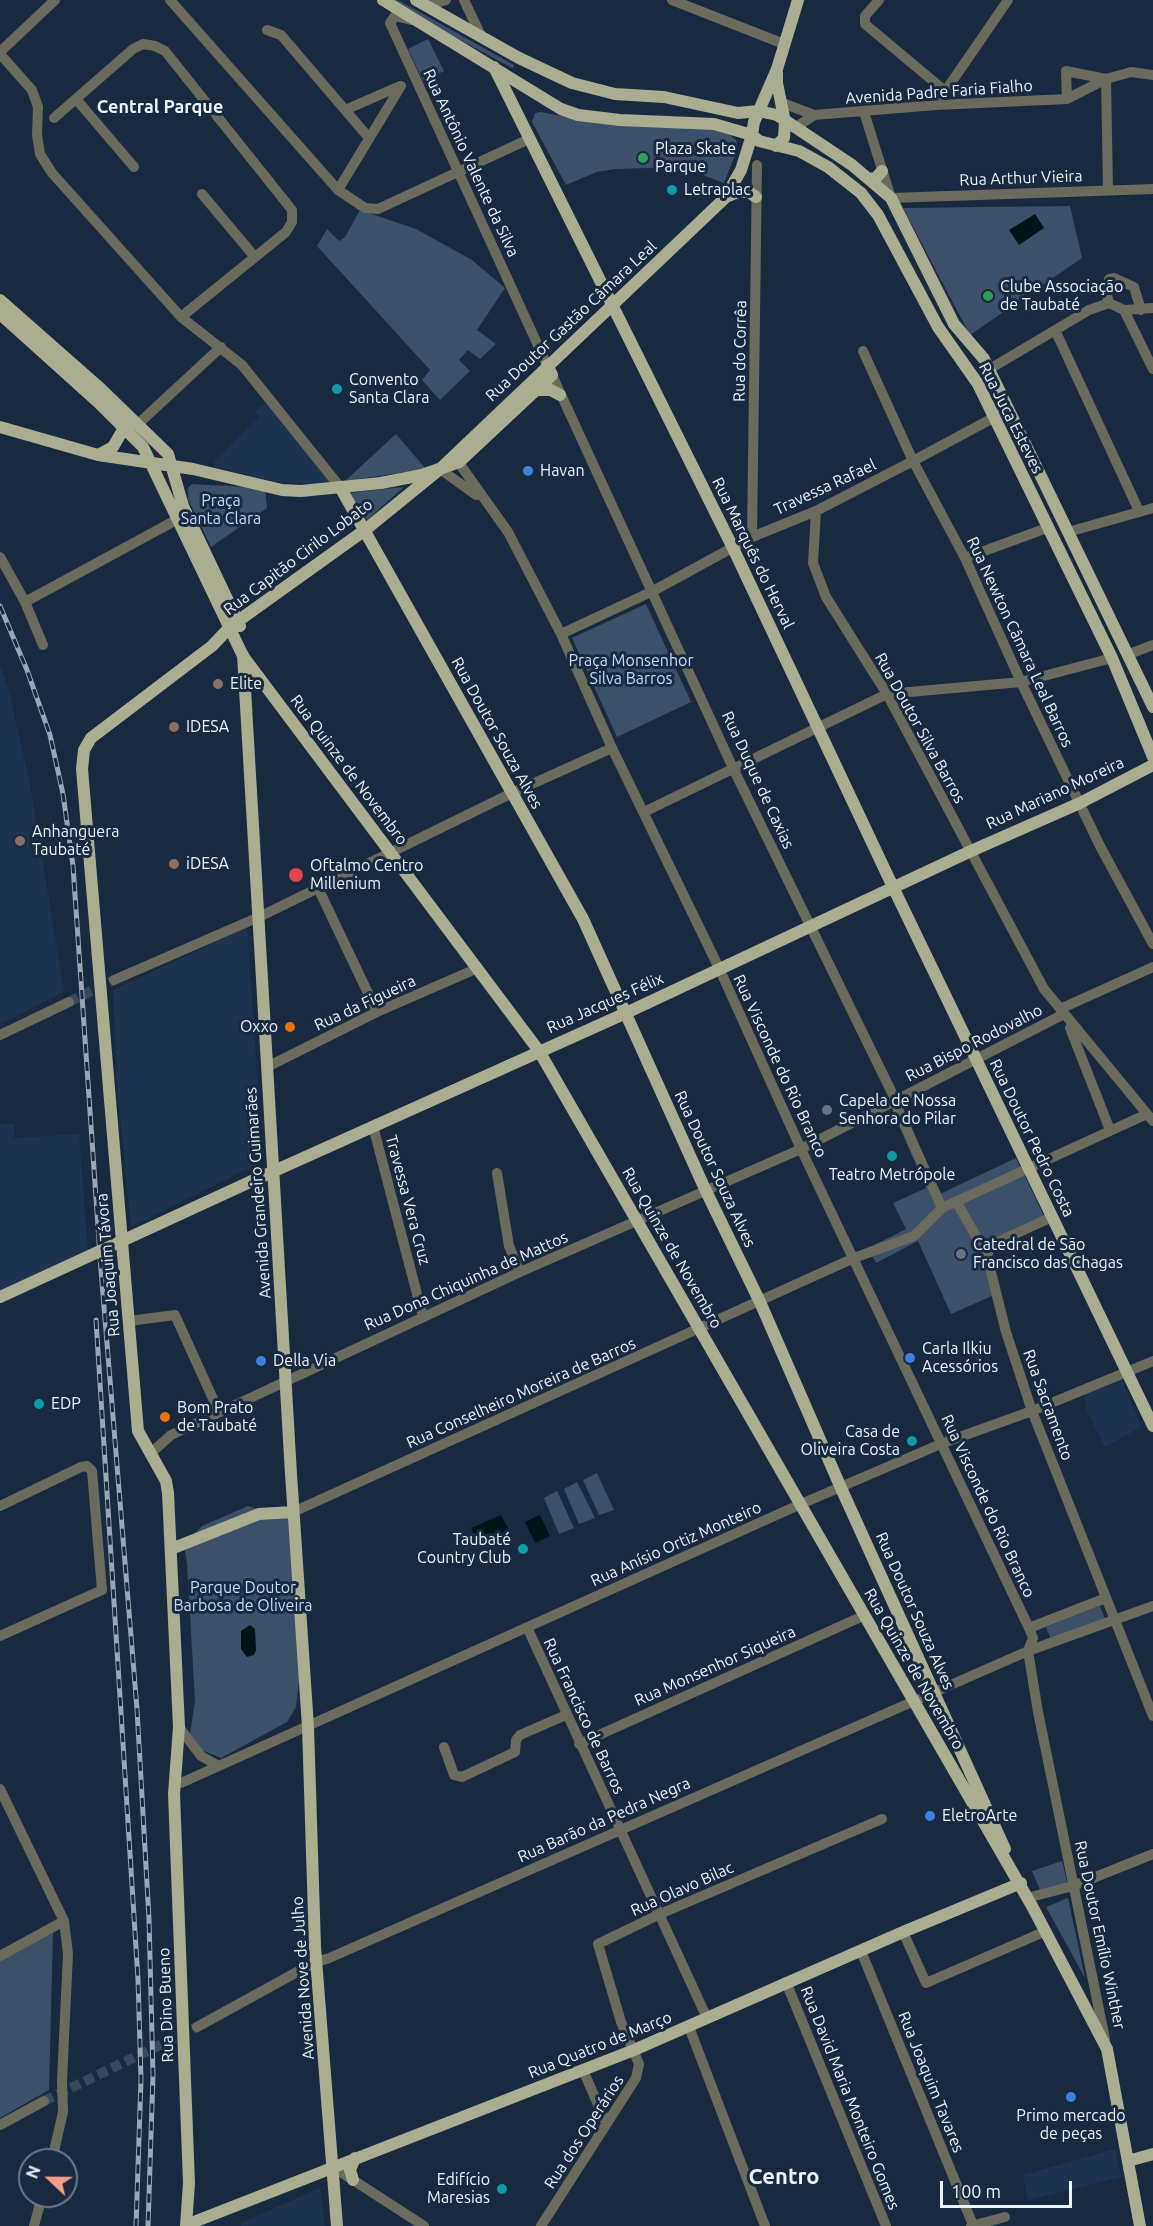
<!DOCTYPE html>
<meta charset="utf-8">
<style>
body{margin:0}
#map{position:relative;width:1153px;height:2226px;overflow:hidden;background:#192a40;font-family:Ubuntu,sans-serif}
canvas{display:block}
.north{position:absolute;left:18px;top:2148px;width:60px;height:60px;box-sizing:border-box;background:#192a40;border:2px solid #6d7a8b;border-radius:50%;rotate:292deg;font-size:16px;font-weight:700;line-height:24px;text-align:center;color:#ecf3fc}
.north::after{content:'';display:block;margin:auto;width:21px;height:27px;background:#f39f83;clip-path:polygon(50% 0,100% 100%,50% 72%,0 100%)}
.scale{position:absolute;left:940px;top:2181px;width:132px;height:27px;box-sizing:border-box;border:3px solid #ecf3fc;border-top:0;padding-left:8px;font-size:18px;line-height:21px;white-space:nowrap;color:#ecf3fc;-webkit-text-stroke:4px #192a40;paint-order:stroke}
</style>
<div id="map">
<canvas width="1153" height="2226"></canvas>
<div class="north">N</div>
<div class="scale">100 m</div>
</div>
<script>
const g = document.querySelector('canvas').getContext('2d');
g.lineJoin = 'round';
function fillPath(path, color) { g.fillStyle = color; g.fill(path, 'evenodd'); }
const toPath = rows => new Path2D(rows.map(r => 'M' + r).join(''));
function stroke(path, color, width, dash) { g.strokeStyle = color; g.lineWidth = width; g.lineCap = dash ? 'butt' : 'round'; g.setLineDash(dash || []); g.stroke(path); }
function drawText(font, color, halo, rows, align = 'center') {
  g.font = font + ' Ubuntu,sans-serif'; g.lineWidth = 6; g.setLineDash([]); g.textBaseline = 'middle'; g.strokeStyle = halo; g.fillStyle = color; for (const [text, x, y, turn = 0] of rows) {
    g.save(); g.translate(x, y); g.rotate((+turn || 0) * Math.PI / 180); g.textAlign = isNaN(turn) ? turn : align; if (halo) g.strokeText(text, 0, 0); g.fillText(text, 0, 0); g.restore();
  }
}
const built = toPath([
 [268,400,333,481,312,484,274,481,214,467,215,460,260,417,255,411],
 [0,665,8,688,29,779,64,992,0,1024],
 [247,927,263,1161,131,1227,117,1083,113,990],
 [0,1124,14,1124,14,1138,79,1134,88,1251,0,1292],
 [1121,1378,1141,1427,1105,1447,1087,1411,1084,1392],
 [1115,2149,1121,2177,1028,2200,1023,2175],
 [320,2188,325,2226,241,2226,241,2223]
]);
const green = toPath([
 [391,0,398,0,514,65,514,67,512,68,436,27],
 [428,39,444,71,423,81,408,49],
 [541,112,597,123,713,129,730,135,736,140,738,148,724,183,681,167,615,169,597,172,566,185,532,122,535,113],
 [1070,206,1082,258,970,335,903,208],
 [360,210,416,229,472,260,505,288,477,330,496,344,480,359,468,350,459,360,470,371,440,400,422,380,430,370,317,246,327,229,339,241,345,237],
 [396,434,426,469,345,481],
 [192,484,265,488,267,508,211,547,188,499,188,488],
 [404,487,367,520,347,493],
 [646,604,691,702,617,737,572,638],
 [903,1107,940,1194,1016,1158,1045,1218,982,1253,992,1296,951,1314,918,1241,876,1263,868,1248,906,1229,893,1203,926,1188,893,1112],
 [597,1473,614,1510,599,1515,583,1480],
 [577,1482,595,1518,579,1524,564,1489],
 [557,1491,574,1528,559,1534,544,1498],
 [248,1506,288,1518,300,1672,296,1707,287,1722,221,1758,199,1749,190,1734,195,1701,187,1563,184,1545,202,1526],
 [1100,1606,1105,1619,1051,1640,1046,1627],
 [1062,1861,1068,1885,1041,1892,1032,1871],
 [1068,1898,1085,1978,1046,1907],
 [53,1932,49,2090,0,2118,0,1961]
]);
const water = toPath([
 [1035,214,1044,228,1019,245,1009,230],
 [501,1515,511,1534,481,1548,471,1528],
 [540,1515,550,1536,535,1543,525,1522],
 [250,1625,255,1629,256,1650,254,1655,247,1657,241,1649,241,1631]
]);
const minorTunnel = toPath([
 [69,1002,114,980],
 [44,2101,197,2027]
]);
const minor = toPath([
 [170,0,338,190,365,208,378,209,529,139],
 [464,0,481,36],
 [672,0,784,44],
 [879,0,865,16,865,24,945,91],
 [426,6,446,0],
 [411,20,395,16,390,23,547,365],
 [267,30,281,35,369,138],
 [0,52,55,0],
 [0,54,32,90,38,107,37,135,40,154,52,173,181,317,242,365,340,487],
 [942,96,1008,0],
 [76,99,134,167],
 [1067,99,1066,71,1106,79,1108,190],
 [780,102,814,115],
 [345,110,400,86],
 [864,112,891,198,1153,189],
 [54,118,133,49,143,44,155,46,165,51,292,210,292,222,286,232,181,317],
 [795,128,814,115,936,105,1067,99,1106,79,1131,72,1153,75],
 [338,190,401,86],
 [202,194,254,256],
 [1109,303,1124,310,1153,369],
 [1109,303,1106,291,1109,279,1114,278,1134,287,1141,310],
 [1124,310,1153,308],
 [1055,330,1139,511],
 [863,351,913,461,965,558,1021,682,1100,846,1153,944],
 [988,370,1089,310,1109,303],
 [552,375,733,768,895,1099,898,1110,942,1208],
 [137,425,221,347],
 [454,456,508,532,561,634,612,748,719,968,801,1149,1029,1628,1033,1638,1028,1651],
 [440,469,476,495],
 [816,511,813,563,826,597,887,694,1044,989,1153,1121],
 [1068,532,1153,508],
 [752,537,757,165],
 [0,557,25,602,43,645],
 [965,558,1047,528],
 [25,602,178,519],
 [561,634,653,591,752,537,816,511,913,461,993,418,1004,404],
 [1127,655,1153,645],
 [644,812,887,694,1021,682,1112,658],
 [318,888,377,1012],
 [114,980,259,917,512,793,612,748],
 [1060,1009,1153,967],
 [1070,1028,1110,1130],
 [0,1035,69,1002],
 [267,1067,377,1012,478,968],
 [373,1126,423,1317],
 [497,1173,509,1246,520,1272],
 [956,1201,987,1256,1006,1332,1032,1411,1153,1716],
 [987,1256,991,1245,1052,1217],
 [129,1321,175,1315,219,1412],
 [151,1453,171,1435,520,1272,801,1149,1064,1014],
 [0,1506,81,1467,87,1466,92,1471,102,1590,0,1636],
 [293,1512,854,1258,914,1236,942,1208,1147,1114],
 [527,1627,707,2018],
 [1029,1628,1106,1598],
 [1028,1651,1038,1712,1105,2039],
 [179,1727,201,1756,217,1765],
 [579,1744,863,1616],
 [444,1747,454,1775,462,1777,515,1752,516,1740,520,1735,566,1715],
 [181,1783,801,1504,943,1443,1032,1411,1153,1361],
 [0,1789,64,1921,68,1954,62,2080,63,2112,52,2160],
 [1027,1898,1073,1886,1153,1854],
 [903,1932,926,1983,1046,1931],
 [861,1951,973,2225],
 [0,1956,64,1921],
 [786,1982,886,2226],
 [197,2027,317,1961,327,1959,1028,1651,1153,1606],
 [689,2027,765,2226],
 [583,2070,606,2123],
 [0,2125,44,2101],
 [333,2167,424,2226],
 [34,2226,42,2196],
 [541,2226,636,2078,639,2064,621,2022,598,1944,660,1914,882,1819],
 [971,2226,1005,2217]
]);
const major = toPath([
 [416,0,519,58,572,83,615,94,664,97,738,113,758,111,777,115,852,165,891,198,954,324,984,359,1153,707],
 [798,0,777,69,754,122,752,135,759,141,799,151,828,167,861,193,878,215,938,327,978,384,1112,658,1153,757],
 [494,67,733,548,893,887,1153,1426],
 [776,146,784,138,785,122,777,83,777,73],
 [869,179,876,178,882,171],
 [726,197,738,192,749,192,756,197],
 [0,300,101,389,168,454,183,506,240,626],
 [0,314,99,403,143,447,243,656,539,1051,1032,1906,1107,2049,1140,2226],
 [537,390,551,390,560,395],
 [0,427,98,455,193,469,282,490,301,491,381,483,422,475,459,462,552,375,547,365],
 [98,455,113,447,124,428,130,426],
 [340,487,583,919,705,1189,760,1302,841,1488,1005,1849],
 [243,655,291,1474,308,1727,315,1947,337,2226],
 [252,1181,626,1013,971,851,1080,803,1153,765],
 [171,1549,259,1514,293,1512],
 [1128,2161,1153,2154],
 [353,2180,350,2170,355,2158],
 [186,2225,634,2050,903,1932,1021,1883],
 [186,2226,189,2183,174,1794,179,1727,168,1493,166,1481,138,1431,82,769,84,750,91,738,212,646,231,626,365,530,440,469,725,198,741,170,752,135,714,124,620,120,578,115,561,109,383,0]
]);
const rail = toPath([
 [0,606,27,670,50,735,63,794,73,866,101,1270,137,1709,149,1919,153,2075,148,2226],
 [96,1320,138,1979,141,2079,136,2226]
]);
const majorBridge = toPath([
 [0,1297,252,1181]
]);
const markers = [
 [643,158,6,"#2e9e5b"],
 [672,190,6,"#0f9aa8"],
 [988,296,6,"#2e9e5b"],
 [337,389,6,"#0f9aa8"],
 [528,471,6,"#3f7fe0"],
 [218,684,6,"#8d6e63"],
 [174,727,6,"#8d6e63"],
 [20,841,6,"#8d6e63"],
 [174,864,6,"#8d6e63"],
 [296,875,8,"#e0444e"],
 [290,1027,6,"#e8710a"],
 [827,1110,6,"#6b7280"],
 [892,1156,6,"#0f9aa8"],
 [961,1254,6,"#6b7280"],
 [910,1358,6,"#3f7fe0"],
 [261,1361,6,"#3f7fe0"],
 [39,1404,6,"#0f9aa8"],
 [165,1417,6,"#e8710a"],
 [912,1441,6,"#0f9aa8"],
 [523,1549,6,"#0f9aa8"],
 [930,1816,6,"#3f7fe0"],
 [1071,2097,6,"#3f7fe0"],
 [502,2189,6,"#0f9aa8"]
];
const streetNames = [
 ["Avenida Padre Faria Fialho",939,92,-4],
 ["Rua Antônio Valente da Silva",471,163,65],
 ["Rua Arthur Vieira",1021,178,-2],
 ["Rua Doutor Gastão Câmara Leal",571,321,-43],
 ["Rua do Corrêa",740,351,-89],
 ["Rua Juca Esteves",1011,418,63],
 ["Travessa Rafael",825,487,-25],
 ["Rua Marquês do Herval",753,553,64],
 ["Rua Capitão Cirilo Lobato",298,557,-37],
 ["Rua Newton Câmara Leal Barros",1020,642,65],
 ["Rua Doutor Silva Barros",920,728,61],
 ["Rua Doutor Souza Alves",497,733,61],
 ["Rua Quinze de Novembro",349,770,53],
 ["Rua Duque de Caxias",758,780,65],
 ["Rua Mariano Moreira",1055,793,-25],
 ["Rua da Figueira",365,1003,-25],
 ["Rua Jacques Félix",605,1003,-24],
 ["Rua Bispo Rodovalho",974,1043,-27],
 ["Rua Visconde do Rio Branco",780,1066,65],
 ["Rua Doutor Pedro Costa",1032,1138,64],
 ["Rua Doutor Souza Alves",715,1169,65],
 ["Avenida Grandeiro Guimarães",258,1193,-94],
 ["Travessa Vera Cruz",408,1200,75],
 ["Rua Quinze de Novembro",672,1248,60],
 ["Rua Joaquim Távora",108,1265,-95],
 ["Rua Dona Chiquinha de Mattos",466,1281,-24],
 ["Rua Conselheiro Moreira de Barros",521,1393,-24],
 ["Rua Sacramento",1048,1405,70],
 ["Rua Visconde do Rio Branco",988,1506,65],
 ["Rua Anísio Ortiz Monteiro",676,1544,-24],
 ["Rua Doutor Souza Alves",915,1611,66],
 ["Rua Monsenhor Siqueira",715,1666,-24],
 ["Rua Quinze de Novembro",914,1669,60],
 ["Rua Francisco de Barros",584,1716,65],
 ["Rua Barão da Pedra Negra",604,1820,-24],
 ["Rua Olavo Bilac",682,1889,-24],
 ["Rua Doutor Emílio Winther",1100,1935,78],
 ["Avenida Nove de Julho",303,1978,-94],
 ["Rua Dino Bueno",166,2005,-92],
 ["Rua Quatro de Março",600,2045,-22],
 ["Rua Joaquim Tavares",931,2082,68],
 ["Rua David Maria Monteiro Gomes",850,2098,68],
 ["Rua dos Operários",584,2132,-57]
];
const poiNames = [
 ["Plaza Skate",655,149],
 ["Parque",655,167],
 ["Letraplac",684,190],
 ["Clube Associação",1000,287],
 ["de Taubaté",1000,305],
 ["Convento",349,380],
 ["Santa Clara",349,398],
 ["Havan",540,471],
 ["Elite",230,684],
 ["IDESA",186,727],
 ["Anhanguera",32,832],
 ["Taubaté",32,850],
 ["iDESA",186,864],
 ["Oftalmo Centro",310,866],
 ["Millenium",310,884],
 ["Oxxo",278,1027,"right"],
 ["Capela de Nossa",839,1101],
 ["Senhora do Pilar",839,1119],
 ["Teatro Metrópole",892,1175,"center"],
 ["Catedral de São",973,1245],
 ["Francisco das Chagas",973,1263],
 ["Carla Ilkiu",922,1349],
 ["Acessórios",922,1367],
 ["Della Via",273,1361],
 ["EDP",51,1404],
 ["Bom Prato",177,1408],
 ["de Taubaté",177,1426],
 ["Casa de",900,1432,"right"],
 ["Oliveira Costa",900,1450,"right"],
 ["Taubaté",511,1540,"right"],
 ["Country Club",511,1558,"right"],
 ["EletroArte",942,1816],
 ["Primo mercado",1071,2116,"center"],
 ["de peças",1071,2134,"center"],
 ["Edifício",490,2180,"right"],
 ["Maresias",490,2198,"right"]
];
const parkNames = [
 ["Praça",221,501],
 ["Santa Clara",221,519],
 ["Praça Monsenhor",631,661],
 ["Silva Barros",631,679],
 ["Parque Doutor",243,1588],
 ["Barbosa de Oliveira",243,1606]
];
const neighbourhoodNames = [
 ["Central Parque",160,107]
];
const districtNames = [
 ["Centro",784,2177]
];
fillPath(built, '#1d334f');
fillPath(green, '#3c5069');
fillPath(water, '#001417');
stroke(minorTunnel, '#39485c', 10, [10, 5]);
stroke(minor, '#6a6b5d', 10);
stroke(major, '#abad91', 12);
stroke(rail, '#9ba6b4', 5);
stroke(rail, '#192a40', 3, [9]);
stroke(majorBridge, '#abad91', 12);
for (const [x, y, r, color] of markers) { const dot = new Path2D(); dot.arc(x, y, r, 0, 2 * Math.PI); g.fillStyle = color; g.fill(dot); stroke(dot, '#192a40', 2); }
drawText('16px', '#ecf3fc', '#192a40', streetNames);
drawText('16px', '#ecf3fc', '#192a40', poiNames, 'left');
drawText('16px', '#c4dcfc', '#192a40', parkNames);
drawText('bold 18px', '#ecf3fc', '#192a40', neighbourhoodNames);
drawText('bold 22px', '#ecf3fc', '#192a40', districtNames);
</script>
